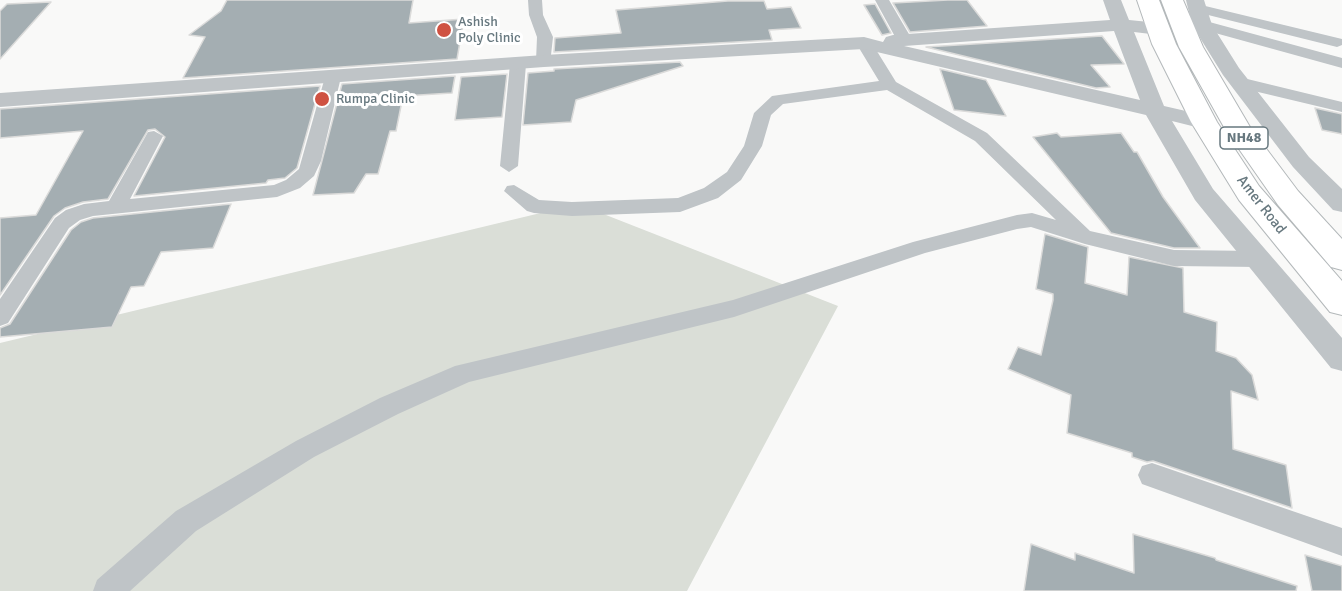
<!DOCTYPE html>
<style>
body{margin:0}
canvas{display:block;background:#f9f9f8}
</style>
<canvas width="1342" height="591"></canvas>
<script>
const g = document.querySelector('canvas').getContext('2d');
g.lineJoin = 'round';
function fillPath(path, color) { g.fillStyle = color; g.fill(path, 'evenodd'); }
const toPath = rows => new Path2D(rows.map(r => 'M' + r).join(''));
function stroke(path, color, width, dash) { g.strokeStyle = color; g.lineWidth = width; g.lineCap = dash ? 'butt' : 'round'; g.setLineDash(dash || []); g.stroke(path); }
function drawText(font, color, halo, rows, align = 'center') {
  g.font = font + ' Signika,sans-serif'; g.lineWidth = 6; g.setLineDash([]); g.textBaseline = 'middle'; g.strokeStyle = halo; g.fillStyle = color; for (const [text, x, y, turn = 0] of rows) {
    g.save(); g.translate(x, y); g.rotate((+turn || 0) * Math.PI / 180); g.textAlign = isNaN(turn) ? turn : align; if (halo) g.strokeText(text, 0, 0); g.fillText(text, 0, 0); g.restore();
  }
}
const green = toPath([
 [578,204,838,306,687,591,0,591,0,343]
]);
const building = toPath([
 [227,0,413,0,409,23,464,19,457,59,183,78,205,37,189,35,221,11,227,0],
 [948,0,967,0,987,26,910,32,893,3,948,0],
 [728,1,764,1,767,9,791,7,801,28,769,30,772,40,554,52,555,38,621,33,616,10,728,1],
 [51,2,0,59,0,11,7,4,51,2],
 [875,4,891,33,882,35,864,5,875,4],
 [1102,36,1124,64,1091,65,1110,87,1096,88,926,47,1102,36],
 [680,62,683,66,576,100,571,122,523,125,528,73,554,71,554,69,680,62],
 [940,69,986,80,1006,116,954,110,940,69],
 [507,74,502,117,455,120,461,77,507,74],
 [455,76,452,93,403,96,396,131,390,131,378,174,366,174,354,193,313,195,342,84,455,76],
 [320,86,297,168,285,178,268,180,266,183,134,196,165,137,155,129,148,130,108,199,83,202,65,208,54,216,0,295,0,218,36,215,83,131,0,138,0,109,320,86],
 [1315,108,1342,114,1342,134,1322,130,1315,108],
 [1057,133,1061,137,1121,133,1134,152,1137,152,1163,197,1200,248,1174,248,1111,233,1033,137,1057,133],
 [231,204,213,248,161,252,144,286,131,287,112,327,0,337,0,328,10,324,71,230,81,222,93,218,231,204],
 [1045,234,1088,247,1085,283,1127,295,1129,257,1183,268,1184,312,1217,322,1216,351,1236,358,1252,375,1258,400,1231,391,1233,449,1286,465,1292,508,1153,461,1147,462,1132,457,1132,453,1067,433,1071,395,1008,369,1018,347,1041,355,1053,300,1053,294,1036,289,1045,234],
 [1133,534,1215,558,1216,560,1297,586,1296,591,1024,591,1031,544,1075,560,1075,553,1134,573,1133,534],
 [1305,555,1342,566,1342,591,1312,591,1305,555]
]);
const minor = toPath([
 [528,0,542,0,543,15,553,37,550,64,544,66,536,61,537,37,529,15,528,0],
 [875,0,889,0,913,41,911,44,899,44,875,0],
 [1197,4,1342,39,1342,45,1337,47,1192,11,1190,8,1197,4],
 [1202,20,1342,58,1342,68,1197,28,1194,25,1202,20],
 [864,38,870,40,896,82,987,133,1090,231,1174,250,1258,251,1266,254,1269,259,1266,264,1258,267,1174,266,1085,244,1031,227,1017,229,925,253,734,317,469,382,398,414,314,457,196,531,130,591,93,591,97,580,176,511,296,441,380,398,455,366,733,300,913,242,1017,215,1032,213,1056,220,975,141,887,90,783,104,771,115,762,146,741,180,718,198,680,212,572,216,534,213,527,211,504,191,507,186,514,185,539,200,572,202,678,198,704,188,727,172,744,146,754,113,772,96,879,81,856,43,864,38],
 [518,59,526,64,518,166,509,172,500,166,510,64,518,59],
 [333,72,341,77,321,161,314,176,300,188,277,197,93,216,80,220,69,228,8,323,0,326,0,299,55,218,66,210,84,204,109,201,148,132,154,131,163,136,130,199,274,185,286,180,299,169,325,77,333,72],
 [1239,77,1342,102,1342,112,1233,86,1231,82,1239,77],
 [1152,463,1342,528,1342,556,1142,484,1138,475,1142,466,1152,463]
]);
const tertiary = toPath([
 [1103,0,1121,0,1129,20,1159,23,1169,29,1159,35,1134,32,1164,106,1212,117,1215,122,1212,127,1204,129,1172,121,1213,189,1342,338,1342,371,1331,368,1195,200,1146,115,864,49,544,67,0,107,0,93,544,55,864,37,883,42,886,37,893,35,1110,20,1103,0],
 [1114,31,1140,100,904,46,1114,31],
 [1186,0,1204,0,1212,25,1239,68,1309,157,1342,189,1342,212,1333,210,1293,167,1223,75,1192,25,1186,0]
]);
const trunk = toPath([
 [1137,0,1159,0,1176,44,1217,122,1259,186,1342,281,1342,315,1330,312,1239,200,1191,122,1152,44,1137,0],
 [1161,0,1183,0,1203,47,1250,127,1298,191,1342,239,1342,270,1331,267,1278,205,1225,129,1179,47,1161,0]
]);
const markers = [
 [444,30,8,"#cf5242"],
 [322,99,8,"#cf5242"]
];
const farPoinames = [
 ["Ashish",458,22],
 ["Poly Clinic",458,38],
 ["Rumpa Clinic",336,99]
];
const shields = [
 [1244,138,48]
];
const shieldNames = [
 ["NH48",1244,138]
];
const streetNames = [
 ["Amer Road",1261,205,52]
];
fillPath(green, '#daded7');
fillPath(building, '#a4aeb2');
stroke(building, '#dbdbda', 1.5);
stroke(trunk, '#b3b8ba', 2);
fillPath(minor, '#bfc4c7');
fillPath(tertiary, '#bfc4c7');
fillPath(trunk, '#fff');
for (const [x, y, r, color] of markers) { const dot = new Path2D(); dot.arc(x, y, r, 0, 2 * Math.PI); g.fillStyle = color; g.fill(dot); stroke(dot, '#fff', 2); }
drawText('14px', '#67787f', '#fff', farPoinames, 'left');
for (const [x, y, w] of shields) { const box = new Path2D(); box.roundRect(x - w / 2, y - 11, w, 22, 4.5); g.fillStyle = '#fff'; g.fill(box); stroke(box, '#67787f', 1.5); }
drawText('bold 14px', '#67787f', null, shieldNames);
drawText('15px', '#67787f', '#fff', streetNames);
</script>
